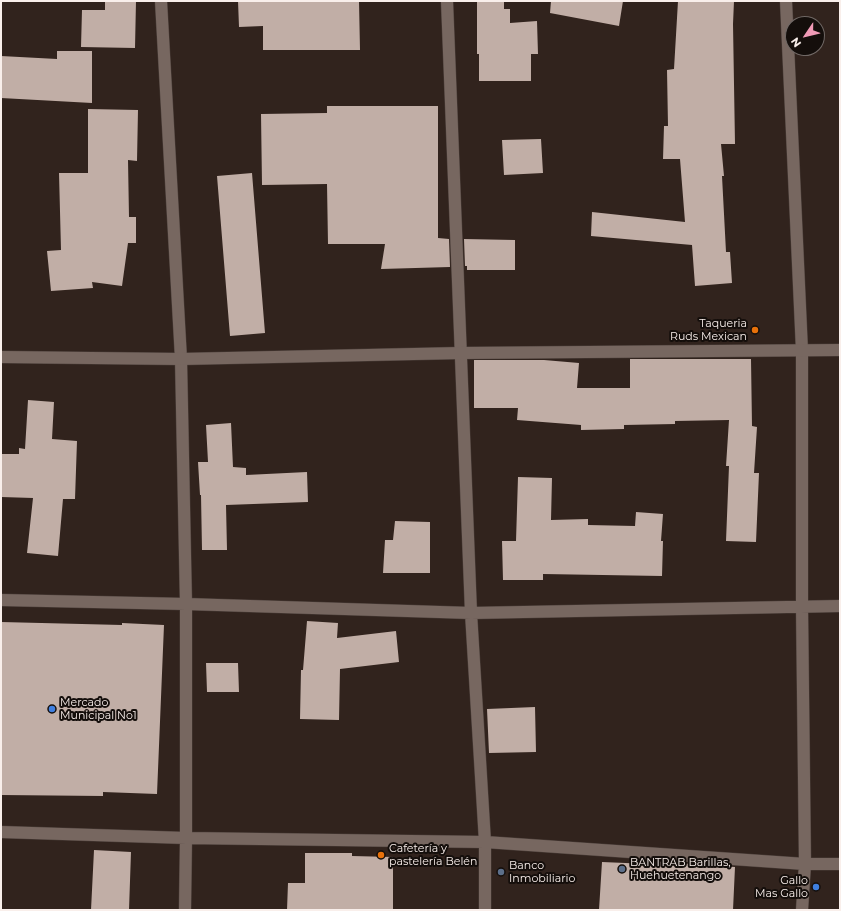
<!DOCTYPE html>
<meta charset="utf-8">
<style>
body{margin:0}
#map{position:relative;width:841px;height:911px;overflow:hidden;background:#31231d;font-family:Montserrat,sans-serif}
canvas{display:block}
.frame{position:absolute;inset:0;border:2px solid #f9efeb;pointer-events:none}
.north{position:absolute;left:785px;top:16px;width:40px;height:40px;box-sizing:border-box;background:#140e0b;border:1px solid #706865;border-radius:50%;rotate:235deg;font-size:11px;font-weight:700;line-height:16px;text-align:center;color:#f9efeb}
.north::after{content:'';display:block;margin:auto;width:14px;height:18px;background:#f09ab6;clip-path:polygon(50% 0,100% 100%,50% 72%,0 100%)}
</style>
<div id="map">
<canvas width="841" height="911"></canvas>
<div class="frame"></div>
<div class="north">N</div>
</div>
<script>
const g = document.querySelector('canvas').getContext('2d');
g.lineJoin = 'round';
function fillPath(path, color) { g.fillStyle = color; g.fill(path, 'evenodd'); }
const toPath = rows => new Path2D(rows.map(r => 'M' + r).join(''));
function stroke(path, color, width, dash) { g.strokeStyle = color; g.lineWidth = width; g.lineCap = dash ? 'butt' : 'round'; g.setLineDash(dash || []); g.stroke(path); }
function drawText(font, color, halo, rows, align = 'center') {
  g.font = font + ' Montserrat,sans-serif'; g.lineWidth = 4; g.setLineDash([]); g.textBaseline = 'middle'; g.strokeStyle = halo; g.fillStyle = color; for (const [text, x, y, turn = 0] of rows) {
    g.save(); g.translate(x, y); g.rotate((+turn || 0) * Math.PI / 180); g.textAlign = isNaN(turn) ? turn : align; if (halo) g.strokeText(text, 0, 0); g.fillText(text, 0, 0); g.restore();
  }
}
const building = toPath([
 [105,1,136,1,135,48,81,47,82,10,105,10],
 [238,1,359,1,360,50,263,50,263,26,239,27],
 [477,1,504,1,504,9,510,9,510,23,537,21,538,54,531,54,531,81,479,81,479,54,477,54],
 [551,1,623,1,619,26,550,13],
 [678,1,734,1,733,24,735,144,721,144,724,176,722,176,726,252,730,252,732,283,695,286,692,245,591,236,592,212,685,222,680,159,663,159,664,126,668,126,667,70,674,69],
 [57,51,92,51,92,103,1,98,1,56,57,59],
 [327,106,438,106,438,238,449,239,450,267,381,269,385,244,328,244,327,184,262,185,261,114,327,113],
 [88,109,138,110,137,161,128,160,129,217,136,217,136,243,128,243,122,286,92,282,93,288,51,291,47,251,61,250,59,173,88,173],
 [541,139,543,173,504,175,502,140],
 [252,173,265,333,230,336,217,176],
 [464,239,515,240,515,270,467,270,467,266,465,266],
 [630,359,751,359,752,426,757,427,754,473,759,473,756,542,726,541,729,466,726,466,729,420,675,421,675,424,624,425,624,429,581,430,581,425,517,420,518,408,474,408,474,360,544,360,579,363,577,388,630,388],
 [28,400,54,402,52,439,77,441,75,499,63,499,58,556,27,553,33,498,1,497,1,454,19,454,19,448,25,449],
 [231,423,233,467,246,468,246,475,307,472,308,502,226,505,227,550,202,550,201,495,200,495,198,462,208,462,206,425],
 [518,477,552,478,551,520,588,519,588,525,635,526,636,512,663,514,661,541,663,541,662,576,543,574,543,580,503,580,502,541,516,541],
 [395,521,430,522,430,573,383,573,385,540,393,540],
 [307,621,338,623,337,638,396,631,399,662,340,669,339,720,300,719,301,670,303,670],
 [1,622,122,625,122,623,164,625,157,794,103,792,103,796,1,795],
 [206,663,238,663,239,692,207,692],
 [535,707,536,752,489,753,487,709],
 [94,850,131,852,129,910,91,910],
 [305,853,352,853,352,856,393,857,393,910,287,910,288,883,305,883],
 [650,861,735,867,733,910,599,910,602,862,649,864]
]);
const street = toPath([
 [161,1,181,359,186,604,186,838,185,910],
 [447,1,471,613,485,842,485,910],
 [786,1,802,351,802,606,805,864,802,910],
 [1,600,186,604,471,613,840,606],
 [1,832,186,838,485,842,805,864,840,864]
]);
const secondary = toPath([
 [1,357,181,359,461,353,840,350]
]);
const markers = [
 [755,330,4,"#e8710a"],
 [52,709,4,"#3f7fe0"],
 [381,855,4,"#e8710a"],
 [622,869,4,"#5c6f8a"],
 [501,872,4,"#5c6f8a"],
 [816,887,4,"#3f7fe0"]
];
const poiNames = [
 ["Taqueria",747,324,"right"],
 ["Ruds Mexican",747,337,"right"],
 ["Mercado",60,703],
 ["Municipal No1",60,716],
 ["Cafetería y",389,849],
 ["pastelería Belén",389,862],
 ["BANTRAB Barillas,",630,863],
 ["Huehuetenango",630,876],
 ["Banco",509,866],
 ["Inmobiliario",509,879],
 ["Gallo",808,881,"right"],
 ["Mas Gallo",808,894,"right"]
];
fillPath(building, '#c1aea6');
stroke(street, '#4a3e39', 13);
stroke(secondary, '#4a3e39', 13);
stroke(street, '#776760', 12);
stroke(secondary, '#776760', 12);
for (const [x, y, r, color] of markers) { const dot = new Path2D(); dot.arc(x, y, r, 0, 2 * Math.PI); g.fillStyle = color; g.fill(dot); stroke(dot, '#140e0b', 1.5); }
drawText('11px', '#f9efeb', '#140e0b', poiNames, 'left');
</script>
